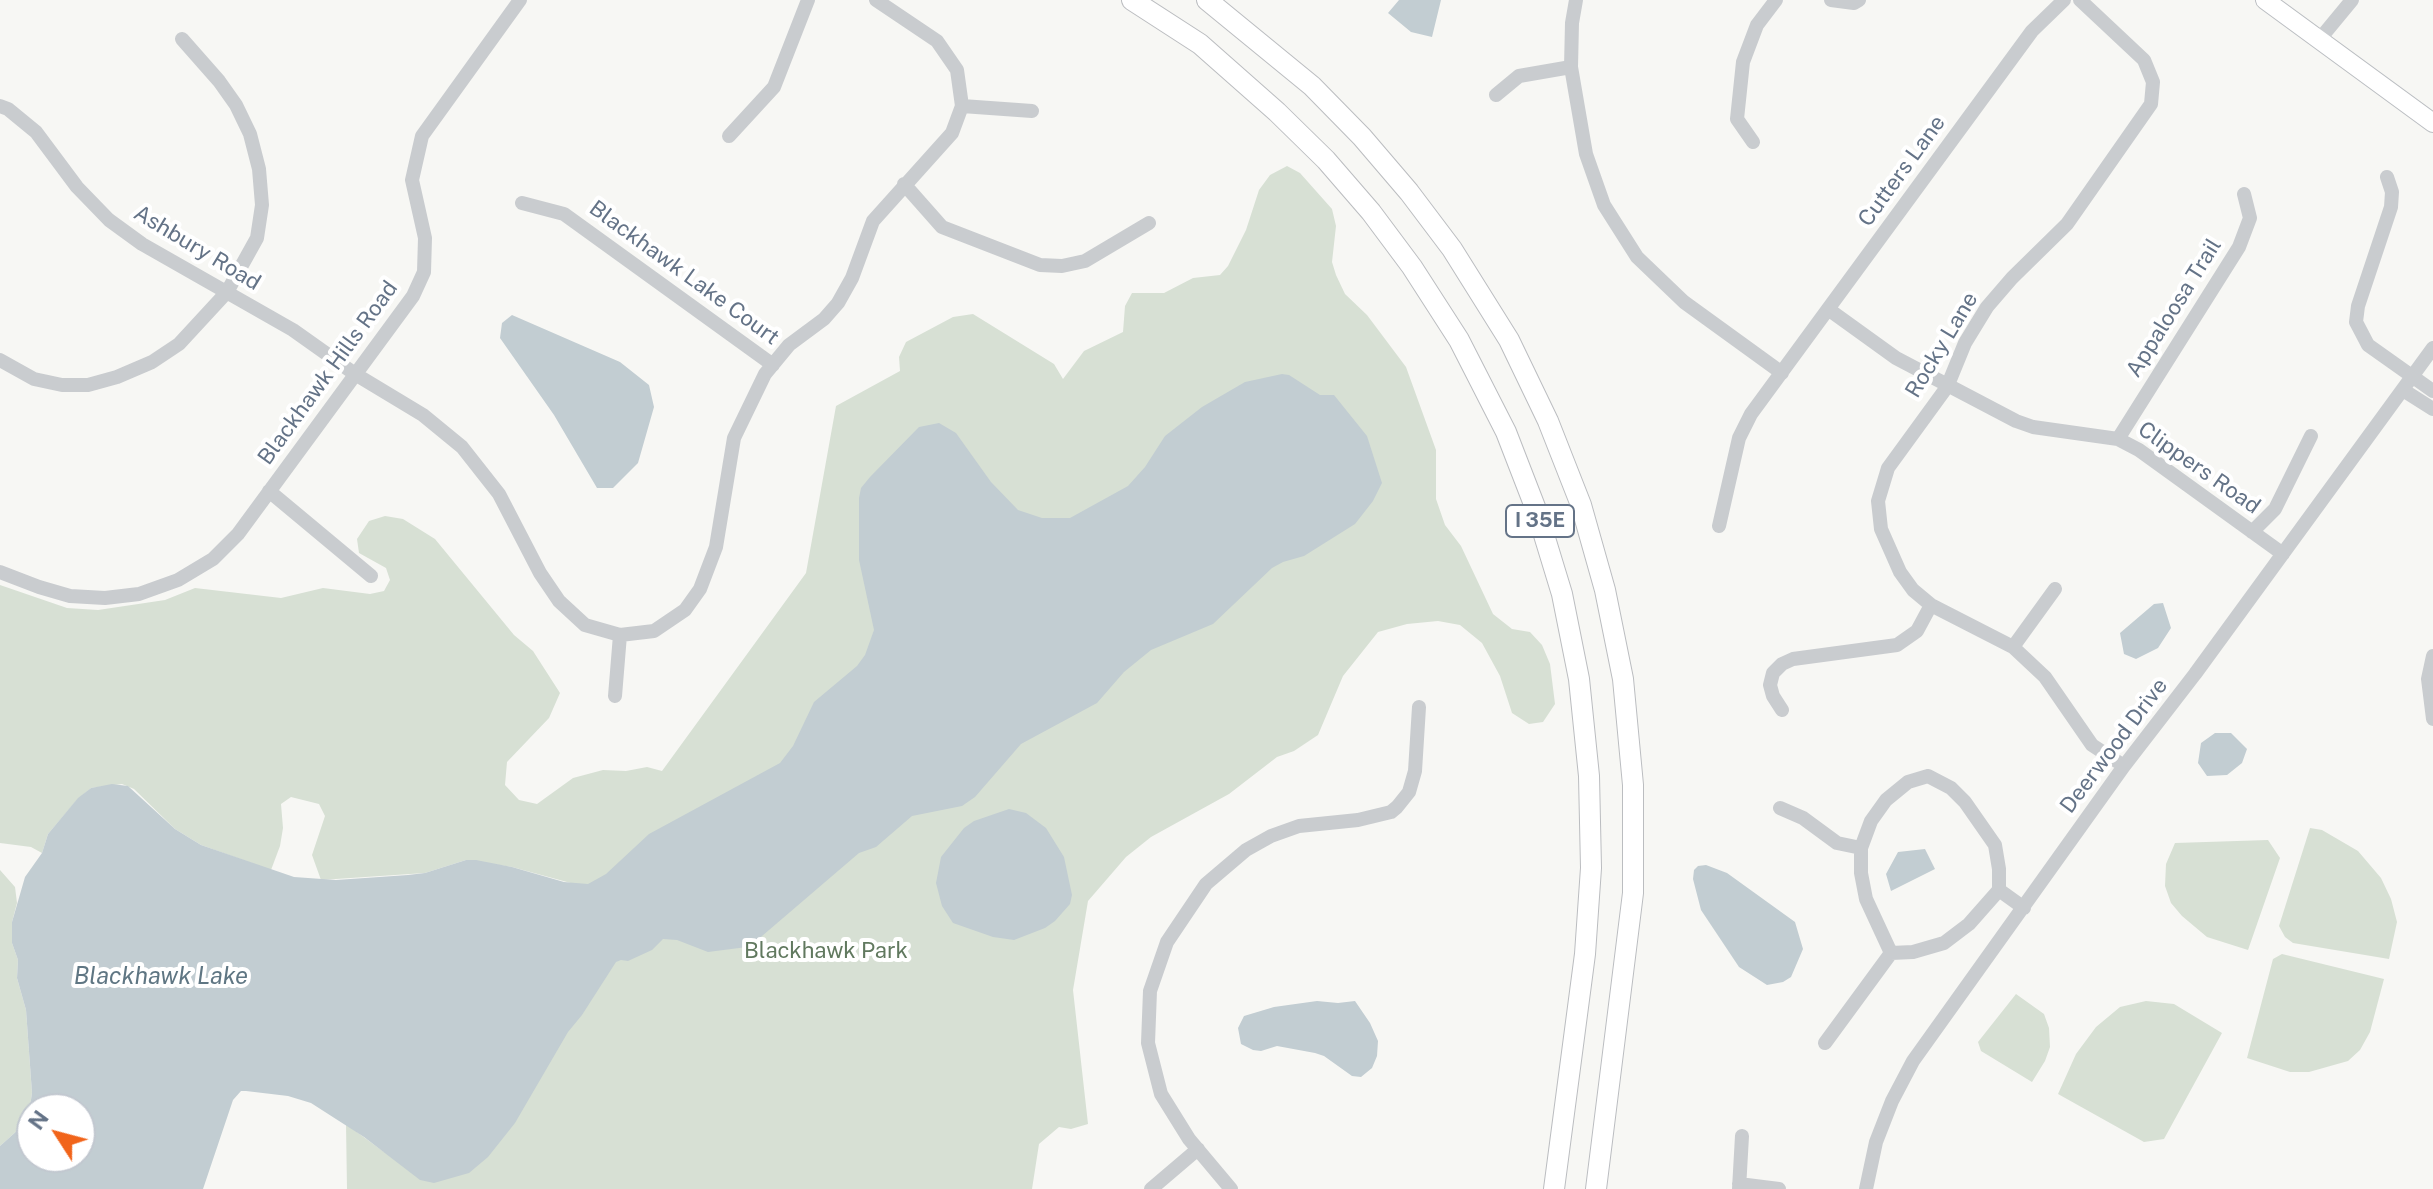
<!DOCTYPE html>
<style>
body{margin:0}
#map{position:relative;width:2433px;height:1189px;overflow:hidden;background:#f7f7f4;font-family:"Public Sans",sans-serif}
canvas{display:block}
.north{position:absolute;left:16px;top:1093px;width:80px;height:80px;box-sizing:border-box;background:#fff;border:2px solid #c1c7cf;border-radius:50%;rotate:306deg;font-size:22px;font-weight:700;line-height:32px;text-align:center;color:#647387}
.north::after{content:'';display:block;margin:auto;width:28px;height:36px;background:#f1641a;clip-path:polygon(50% 0,100% 100%,50% 72%,0 100%)}
</style>
<div id="map">
<canvas width="2433" height="1189"></canvas>
<div class="north">N</div>
</div>
<script>
const g = document.querySelector('canvas').getContext('2d');
g.lineJoin = 'round';
function fillPath(path, color) { g.fillStyle = color; g.fill(path, 'evenodd'); }
const toPath = rows => new Path2D(rows.map(r => 'M' + r).join(''));
function stroke(path, color, width, dash) { g.strokeStyle = color; g.lineWidth = width; g.lineCap = dash ? 'butt' : 'round'; g.setLineDash(dash || []); g.stroke(path); }
function drawText(font, color, halo, rows, align = 'center') {
  g.font = font + ' "Public Sans",sans-serif'; g.lineWidth = 8; g.setLineDash([]); g.textBaseline = 'middle'; g.strokeStyle = halo; g.fillStyle = color; for (const [text, x, y, turn = 0] of rows) {
    g.save(); g.translate(x, y); g.rotate((+turn || 0) * Math.PI / 180); g.textAlign = isNaN(turn) ? turn : align; if (halo) g.strokeText(text, 0, 0); g.fillText(text, 0, 0); g.restore();
  }
}
const green = toPath([
 [1287,166,1300,173,1332,209,1336,226,1332,262,1336,275,1345,294,1367,315,1406,367,1436,450,1436,499,1445,525,1461,546,1493,614,1512,629,1530,632,1542,645,1550,664,1555,704,1543,722,1529,724,1512,713,1500,676,1482,643,1460,625,1438,621,1407,624,1378,632,1343,676,1318,735,1294,751,1277,757,1229,794,1151,837,1126,857,1088,901,1073,990,1088,1124,1071,1129,1059,1127,1039,1144,1032,1189,347,1189,346,1124,384,1152,578,885,512,867,466,860,425,873,321,880,312,855,325,816,319,804,291,797,281,804,283,828,280,846,271,870,201,845,175,829,134,789,122,784,91,788,77,800,48,834,42,853,31,847,0,843,0,585,67,608,98,610,165,600,195,588,281,598,323,588,370,594,384,591,390,580,386,568,359,553,357,539,369,521,385,516,403,519,435,539,514,635,533,651,560,693,549,718,507,762,505,785,519,800,537,804,573,778,603,770,626,771,647,767,662,771,806,573,836,406,900,371,899,357,906,342,953,317,973,314,1054,364,1063,379,1084,351,1123,332,1125,306,1132,293,1164,293,1193,278,1220,275,1228,266,1246,230,1259,190,1270,175],
 [2310,828,2322,830,2358,851,2381,878,2391,899,2397,922,2389,959,2293,943,2285,937,2279,926],
 [2268,840,2280,858,2248,950,2207,937,2182,916,2171,903,2165,886,2166,864,2175,843],
 [0,870,15,887,17,903,12,922,12,943,18,960,17,978,26,1010,32,1093,29,1113,19,1129,0,1146],
 [2282,954,2384,979,2370,1032,2360,1050,2348,1061,2309,1072,2290,1072,2247,1058,2273,959],
 [2016,994,2044,1014,2049,1028,2050,1047,2045,1061,2032,1082,1981,1051,1978,1042],
 [2146,1001,2174,1004,2222,1033,2164,1139,2144,1142,2058,1094,2076,1054,2096,1027,2120,1007]
]);
const water = toPath([
 [1399,0,1441,0,1432,37,1411,32,1388,13],
 [512,315,620,362,649,385,654,407,638,463,613,488,597,488,554,415,500,338,502,323],
 [1282,374,1289,375,1320,395,1334,395,1367,436,1382,483,1373,501,1355,524,1304,556,1283,562,1272,568,1213,624,1151,650,1124,672,1097,703,1021,744,975,797,962,806,912,816,876,847,859,853,755,942,747,947,708,952,677,940,663,939,652,950,628,961,621,960,616,962,582,1015,568,1032,515,1123,488,1157,469,1173,434,1183,420,1180,364,1137,311,1103,288,1096,246,1091,241,1091,233,1100,203,1189,0,1189,0,1146,19,1129,29,1113,32,1093,26,1010,17,978,18,960,12,943,12,922,25,877,42,853,48,834,78,798,91,788,112,784,128,786,175,829,201,845,294,877,336,880,408,875,425,873,466,860,476,860,512,867,564,882,588,884,606,874,649,834,780,763,793,746,814,702,857,666,865,655,874,630,859,560,859,498,861,488,870,477,919,427,939,423,956,433,991,482,1018,510,1042,518,1070,518,1128,486,1145,467,1165,436,1202,407,1245,382],
 [32,1109,80,1109,80,1157,32,1157],
 [2163,603,2171,628,2158,648,2136,659,2124,654,2120,633,2154,604],
 [2215,733,2231,733,2247,749,2242,763,2227,775,2207,776,2198,763,2201,743],
 [1009,809,1026,813,1046,828,1064,857,1072,895,1070,904,1055,921,1045,928,1014,940,993,937,953,923,942,906,936,883,941,857,964,828,974,821],
 [1925,849,1935,869,1891,891,1886,874,1898,852],
 [1706,865,1727,873,1795,922,1803,949,1791,977,1783,982,1767,985,1739,967,1701,910,1693,879,1694,870,1698,866],
 [1317,1001,1338,1003,1355,1001,1370,1023,1378,1041,1377,1056,1372,1068,1361,1077,1352,1076,1324,1056,1315,1053,1277,1046,1261,1051,1253,1050,1241,1044,1238,1028,1244,1016,1274,1007]
]);
const minor = toPath([
 [1576,0,1572,23,1571,67,1586,154,1604,205,1637,257,1684,302,1782,373],
 [1831,0,1854,3,1859,0],
 [2080,0,2144,60,2153,82,2151,104,2067,224,2012,278,1987,307,1965,343,1947,387,1888,468,1878,501,1881,529,1900,572,1913,590,1931,605,2013,647,2045,677,2092,745,2124,766],
 [2319,40,2352,0],
 [1496,95,1519,76,1571,67],
 [0,106,8,109,36,132,77,187,109,220,142,244,293,330,355,374,423,415,462,447,499,494,540,573,559,601,585,625,620,635,654,631,685,610,700,589,716,547,734,438,765,374,789,345,824,319,838,303,852,278,873,221,952,133,962,106,957,70,937,41,876,0],
 [962,106,1032,111],
 [729,136,774,87,808,0],
 [1753,142,1737,119,1743,62,1757,25,1776,0],
 [2387,177,2392,192,2391,207,2358,306,2356,322,2368,345,2433,391],
 [904,184,942,227,1040,265,1062,266,1085,261,1149,223],
 [522,203,564,214,773,365],
 [1828,309,1896,358,2016,421,2033,427,2118,439,2139,450,2283,554],
 [0,360,34,379,62,385,88,385,117,377,152,362,179,344,227,292,257,238,262,205,259,169,250,134,236,105,219,81,182,39],
 [2403,390,2433,409],
 [2118,439,2239,247,2250,218,2244,194],
 [269,491,371,576],
 [1719,526,1739,438,1751,414,2032,31,2064,0],
 [2252,532,2275,509,2311,436],
 [0,572,39,587,70,596,105,598,139,594,178,580,213,559,238,534,413,296,424,272,425,238,412,180,422,136,520,0],
 [2013,647,2055,589],
 [2433,656,2428,679,2433,719],
 [615,696,620,635],
 [1782,710,1773,696,1770,685,1773,673,1782,664,1793,659,1897,645,1917,631,1931,605],
 [1928,776,1951,788,1965,802,1995,845,1999,869,1999,890,1969,924,1944,943,1913,952,1891,953,1866,899,1861,873,1861,848,1871,821,1886,800,1908,782,1928,776],
 [1780,808,1803,818,1837,843,1861,848],
 [1999,890,2024,908],
 [1825,1043,1891,953],
 [1739,1184,1779,1189],
 [1151,1189,1198,1149],
 [1231,1189,1189,1139,1161,1094,1148,1043,1150,991,1167,942,1206,884,1246,850,1271,836,1299,826,1358,820,1391,812,1397,807,1409,792,1415,771,1419,707],
 [1739,1189,1742,1136],
 [1866,1189,1876,1142,1892,1101,1913,1061,2124,766,2195,674,2433,348]
]);
const major = toPath([
 [2265,0,2433,123]
]);
const highway = toPath([
 [1132,0,1200,44,1277,112,1326,160,1371,212,1412,267,1459,340,1506,432,1537,512,1562,594,1579,679,1589,776,1591,868,1585,954,1554,1189],
 [1207,0,1312,86,1362,137,1409,192,1452,249,1509,340,1548,421,1581,505,1605,590,1623,679,1633,785,1633,893,1596,1189]
]);
const shields = [
 [1540,521,68]
];
const shieldNames = [
 ["I 35E",1540,521]
];
const streetNames = [
 ["Cutters Lane",1902,171,-54],
 ["Ashbury Road",197,248,31],
 ["Blackhawk Lake Court",684,273,36],
 ["Appaloosa Trail",2174,308,-58],
 ["Rocky Lane",1942,345,-59],
 ["Blackhawk Hills Road",328,373,-54],
 ["Clippers Road",2199,468,35],
 ["Deerwood Drive",2114,746,-53]
];
const parkNames = [
 ["Blackhawk Park",826,951]
];
const waterNames = [
 ["Blackhawk Lake",161,977]
];
fillPath(green, '#d7e0d4');
fillPath(water, '#c2cdd2');
stroke(major, '#bbbec2', 20);
stroke(highway, '#bbbdc0', 22);
stroke(minor, '#c9cccf', 14);
stroke(major, '#fff', 18);
stroke(highway, '#fff', 20);
for (const [x, y, w] of shields) { const box = new Path2D(); box.roundRect(x - w / 2, y - 16, w, 32, 6); g.fillStyle = '#fff'; g.fill(box); stroke(box, '#647387', 2); }
drawText('bold 20px', '#647387', null, shieldNames);
drawText('22px', '#647387', '#fff', streetNames);
drawText('22px', '#61795f', '#fff', parkNames);
drawText('italic 24px', '#5f7683', '#fff', waterNames);
</script>
